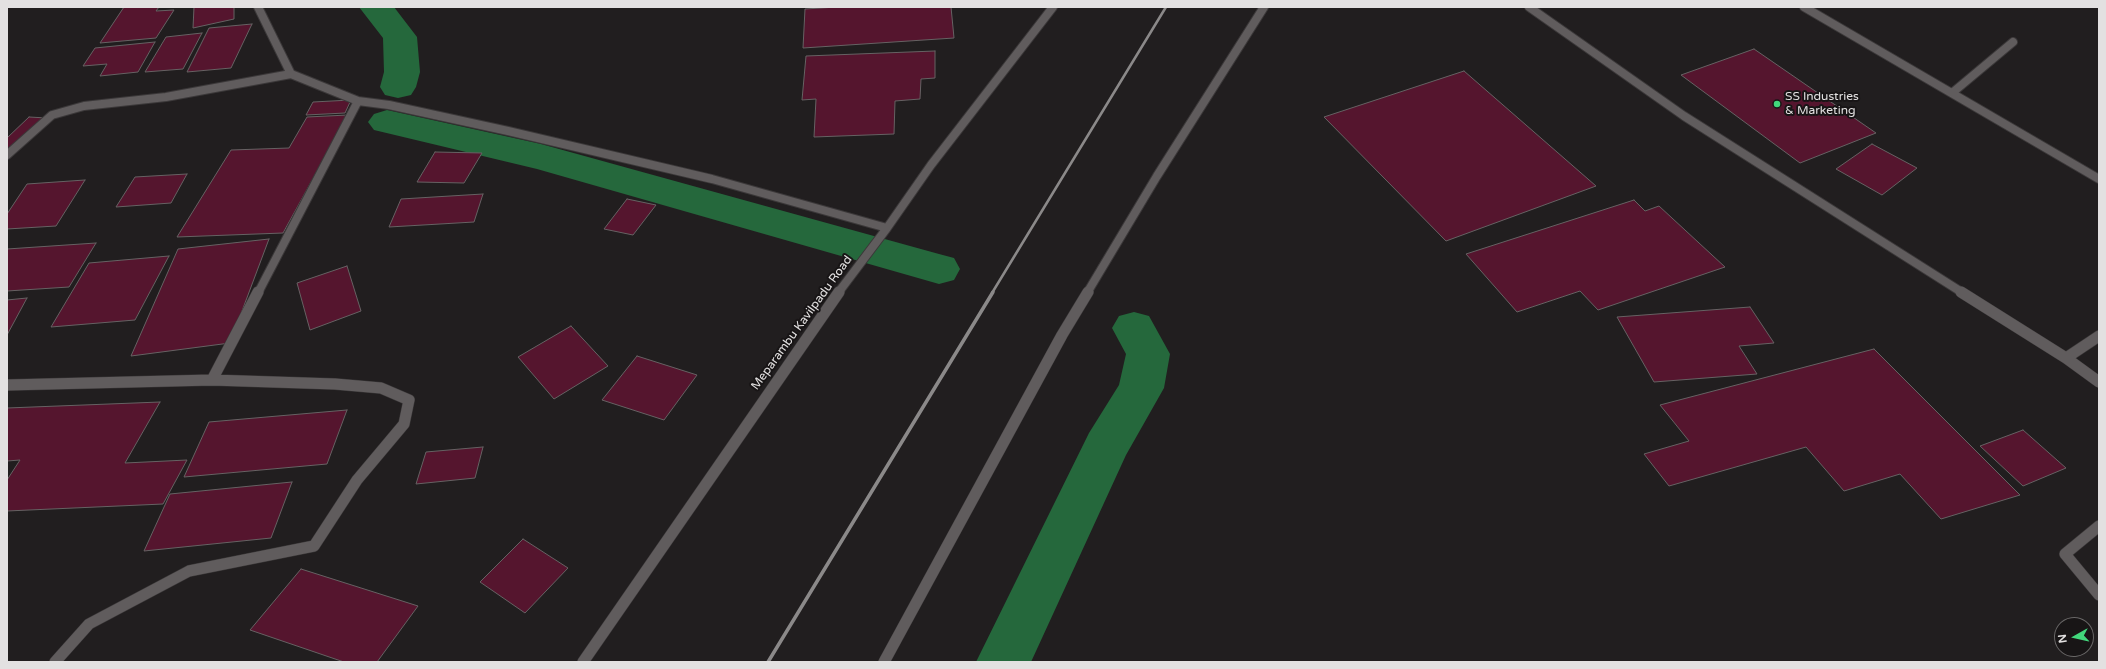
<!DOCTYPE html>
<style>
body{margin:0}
#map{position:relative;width:2106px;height:669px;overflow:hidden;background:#211e1f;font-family:"Varela Round",sans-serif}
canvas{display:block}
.frame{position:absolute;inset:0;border:8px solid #e3e1e1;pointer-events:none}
.north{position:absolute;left:2054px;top:617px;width:40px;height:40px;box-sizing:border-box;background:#181516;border:1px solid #696767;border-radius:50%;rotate:262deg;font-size:11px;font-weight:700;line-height:16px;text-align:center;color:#e3e1e1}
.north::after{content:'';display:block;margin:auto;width:14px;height:18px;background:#42d77c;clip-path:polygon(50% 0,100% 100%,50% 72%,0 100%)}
</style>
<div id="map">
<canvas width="2106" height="669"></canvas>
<div class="frame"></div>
<div class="north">N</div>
</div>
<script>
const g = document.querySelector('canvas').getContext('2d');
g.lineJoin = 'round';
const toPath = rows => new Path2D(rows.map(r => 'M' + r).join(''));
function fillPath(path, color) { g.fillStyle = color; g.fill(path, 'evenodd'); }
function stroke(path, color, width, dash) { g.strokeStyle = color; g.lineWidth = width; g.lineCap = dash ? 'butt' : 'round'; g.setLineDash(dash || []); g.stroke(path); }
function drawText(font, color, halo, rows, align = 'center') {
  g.font = font + ' "Varela Round",sans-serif'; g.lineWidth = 4; g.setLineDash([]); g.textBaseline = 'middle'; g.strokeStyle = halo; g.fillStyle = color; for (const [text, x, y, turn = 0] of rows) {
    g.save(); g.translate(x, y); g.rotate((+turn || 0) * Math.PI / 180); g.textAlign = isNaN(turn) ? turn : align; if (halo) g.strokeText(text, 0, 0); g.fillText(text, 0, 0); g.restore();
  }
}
const canal = toPath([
 [359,7,394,7,417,37,420,72,416,87,411,95,398,98,385,95,380,87,384,72,383,38,359,7],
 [387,110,541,144,939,254,954,258,960,269,954,280,939,284,537,169,374,130,368,122,374,114,387,110],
 [1134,312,1149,316,1170,354,1164,388,1126,455,1031,662,976,662,1089,433,1119,385,1126,354,1112,328,1119,316,1134,312]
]);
const building = toPath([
 [124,7,159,7,156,11,174,10,156,38,100,43,124,7],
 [194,7,234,7,234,19,193,28,194,7],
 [837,7,951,7,954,38,803,48,805,9,837,7],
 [252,24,231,68,187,72,209,28,252,24],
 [202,33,183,69,145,72,166,37,202,33],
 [155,42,138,72,100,76,107,64,83,66,95,48,155,42],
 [1754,49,1876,133,1800,163,1681,75,1754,49],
 [935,51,935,78,921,79,920,99,895,101,894,134,814,137,816,99,802,100,806,56,935,51],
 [1464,71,1596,186,1446,241,1324,117,1464,71],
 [351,100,345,113,306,115,313,102,351,100],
 [348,115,283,233,177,237,231,150,289,148,307,117,348,115],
 [29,117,47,118,7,155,7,138,29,117],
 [1872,144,1917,168,1882,195,1836,169,1872,144],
 [435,152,482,153,464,183,417,182,435,152],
 [187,174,171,203,116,207,135,177,187,174],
 [85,180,56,226,7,229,7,214,27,184,85,180],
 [483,194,474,222,389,227,401,199,483,194],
 [627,199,656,205,633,235,604,229,627,199],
 [1634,200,1645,211,1659,206,1725,267,1598,310,1580,291,1517,312,1466,254,1634,200],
 [269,239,230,343,131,356,178,249,269,239],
 [96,243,69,287,7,291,7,249,96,243],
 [169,256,135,320,51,327,89,263,169,256],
 [347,266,361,311,310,330,297,283,347,266],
 [27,298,7,335,7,300,27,298],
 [1750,307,1774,343,1739,346,1757,374,1654,382,1617,317,1750,307],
 [571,326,608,366,554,399,518,357,571,326],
 [1874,349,2020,495,1941,519,1900,474,1844,491,1806,447,1669,486,1644,454,1689,441,1660,405,1874,349],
 [637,356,697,375,664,420,602,400,637,356],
 [160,402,125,463,187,460,163,504,7,511,7,480,20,460,7,461,7,408,160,402],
 [347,410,327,464,184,477,209,422,347,410],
 [2023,430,2066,468,2023,486,1980,446,2023,430],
 [483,447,475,478,416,484,426,452,483,447],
 [292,482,271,538,144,551,170,494,292,482],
 [523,539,568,568,525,613,480,582,523,539],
 [301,569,418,606,377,662,344,662,250,630,301,569]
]);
const streetFar1 = toPath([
 [258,7,291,74,358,101,389,105,508,131,712,179,887,228],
 [1529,7,1684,116,1963,293],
 [1804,7,2099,179],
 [1952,93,2013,42],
 [7,155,52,115,84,106,166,97,291,74],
 [258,293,358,101],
 [838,293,887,228,931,165,1053,7]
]);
const street = toPath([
 [1961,292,2066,358,2099,382],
 [2066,358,2099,336],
 [212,380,258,292],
 [7,385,212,380,335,384,381,388,409,400,404,424,357,480,314,546,189,571,89,624,55,662],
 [2099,526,2065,554,2099,595],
 [583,662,839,292]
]);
const secondaryFar1 = toPath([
 [1087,293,1157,176,1264,7]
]);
const secondary = toPath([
 [884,662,1062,335,1088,292]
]);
const railFar1 = toPath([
 [992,293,1166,7]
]);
const rail = toPath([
 [768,662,993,292]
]);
const markers = [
 [1777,104,4,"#42d77c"]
];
const poiNames = [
 ["SS Industries",1785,97],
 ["& Marketing",1785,111]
];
const streetNames = [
 ["Meparambu Kavilpadu Road",802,323,-54]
];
fillPath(canal, '#25683c');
fillPath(building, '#55152e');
stroke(building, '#666263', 1);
stroke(streetFar1, '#3b3839', 10);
stroke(street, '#3b3839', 12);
stroke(secondaryFar1, '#3b3839', 10);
stroke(secondary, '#3b3839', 12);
stroke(streetFar1, '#605c5d', 8);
stroke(street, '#605c5d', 11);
stroke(secondaryFar1, '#605c5d', 8);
stroke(secondary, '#605c5d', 11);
stroke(railFar1, '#8b8989', 2.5);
stroke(rail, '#8b8989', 3.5);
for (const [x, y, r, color] of markers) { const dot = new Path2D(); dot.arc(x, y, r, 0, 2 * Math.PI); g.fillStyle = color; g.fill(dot); stroke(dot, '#181516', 1.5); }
drawText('12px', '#e3e1e1', '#181516', poiNames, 'left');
drawText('12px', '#e3e1e1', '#181516', streetNames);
</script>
